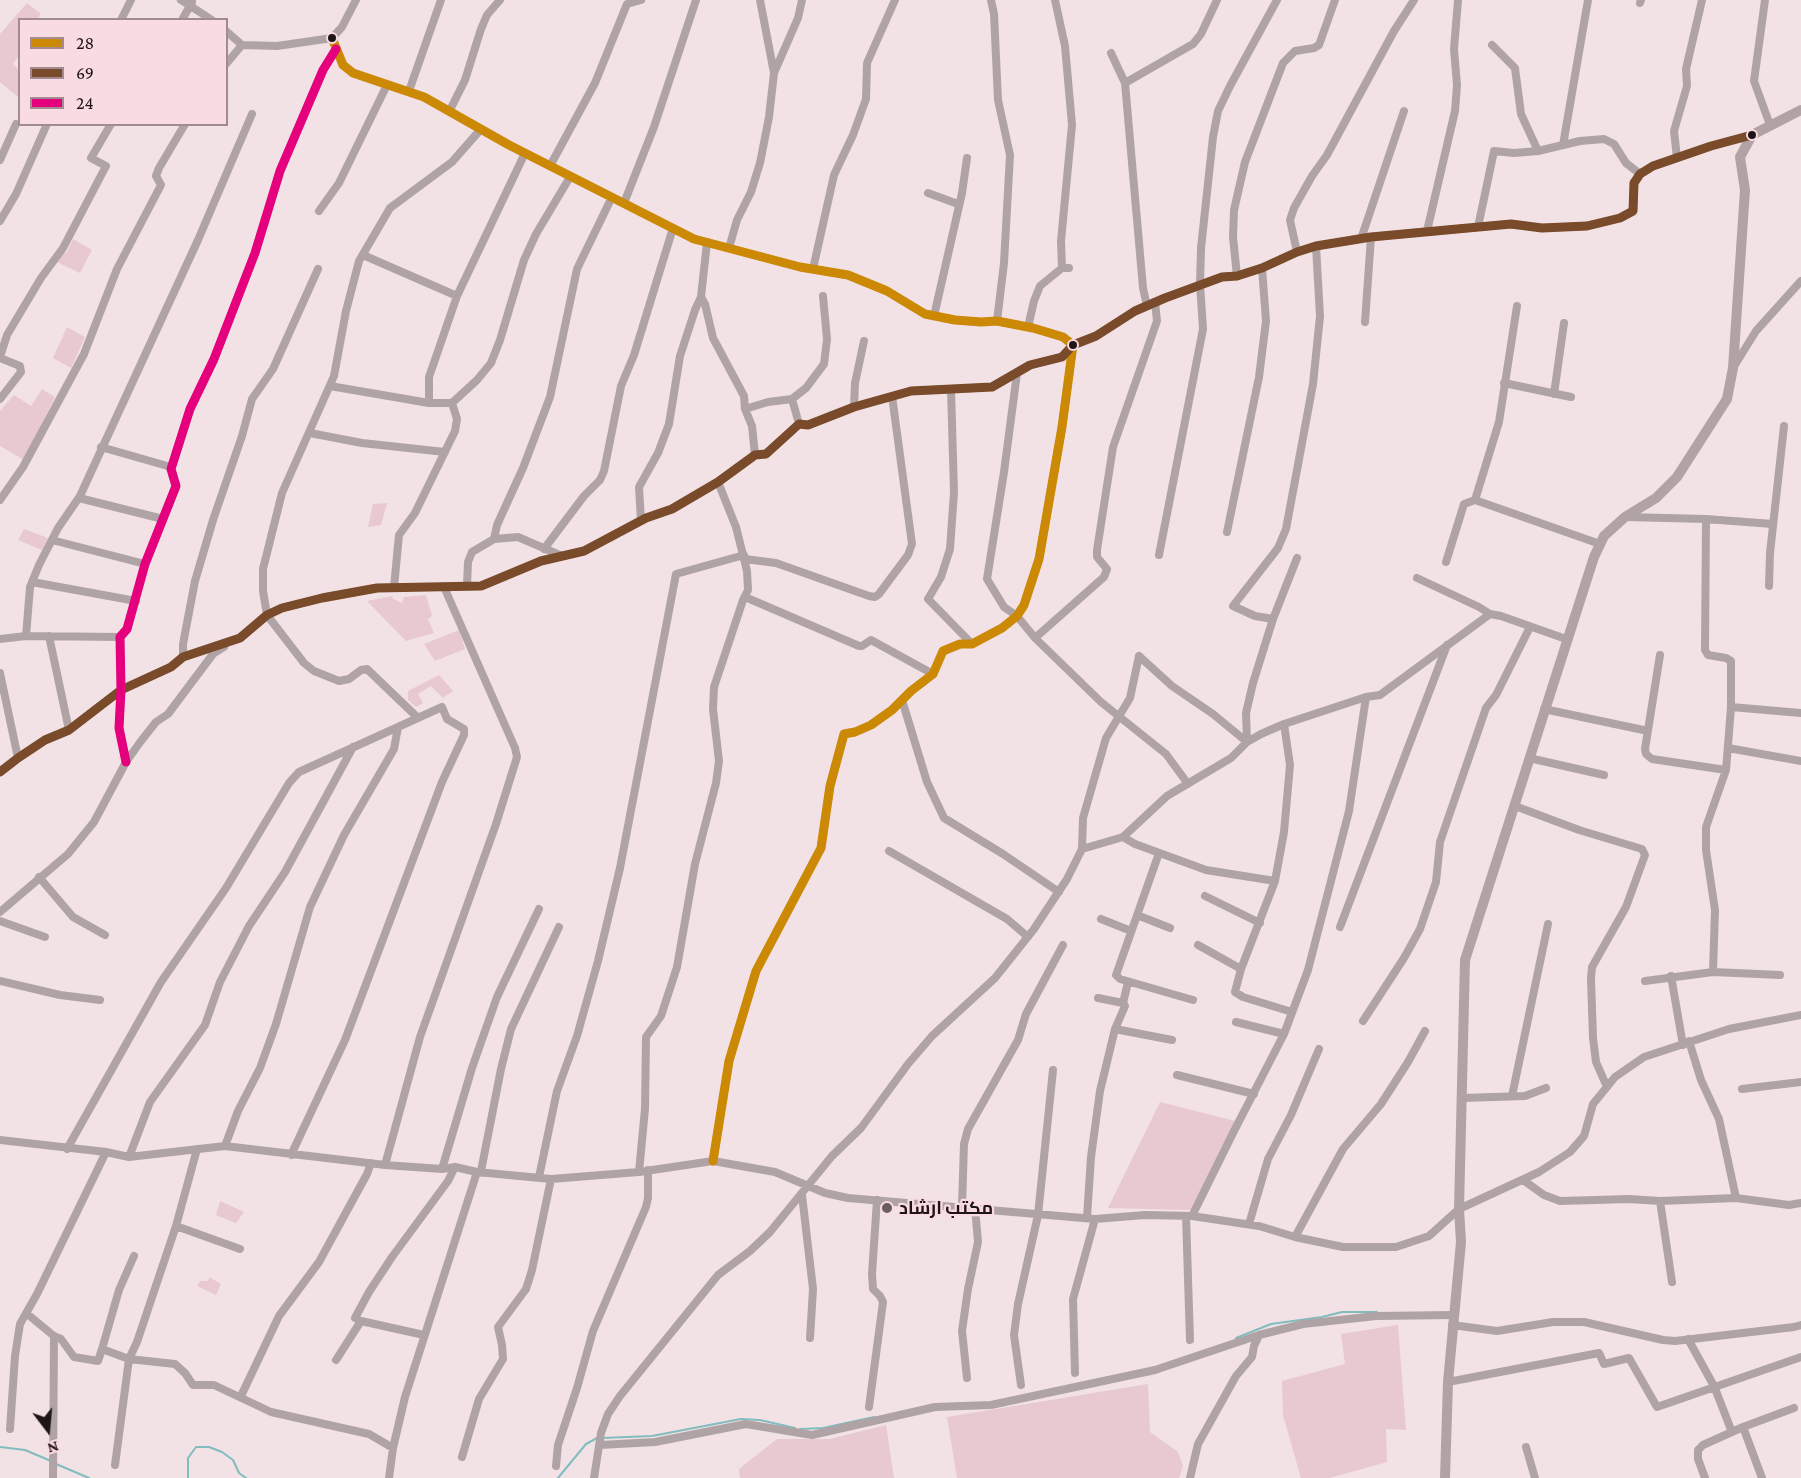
<!DOCTYPE html>
<meta charset="utf-8">
<style>
body{margin:0}
#map{position:relative;width:1801px;height:1478px;overflow:hidden;background:#f2e2e6;font-family:"Crimson Pro",serif}
canvas{display:block}
.legend{position:absolute;left:18px;top:18px;width:210px;height:108px;box-sizing:border-box;background:#f9dbe2;border:2px solid #a28c91;margin:0;padding:8px 10px;list-style:none;font-size:18px;color:#1f1517}
.legend li{display:flex;align-items:center;gap:12px;height:30px}
.legend b{width:30px;border:2px solid #a28c91}
.north{position:absolute;left:18px;top:1400px;width:60px;height:60px;-webkit-text-stroke:4px #f9dbe2;paint-order:stroke;rotate:164deg;font-size:16px;font-weight:700;line-height:24px;text-align:center;color:#1f1517}
.north::after{content:'';display:block;margin:auto;width:21px;height:27px;background:#1f1517;clip-path:polygon(50% 0,100% 100%,50% 72%,0 100%)}
</style>
<div id="map">
<canvas width="1801" height="1478"></canvas>
<ul class="legend">
<li><b style="height:8px;background:#cc8905"></b>28</li>
<li><b style="height:8px;background:#7a4b2a"></b>69</li>
<li><b style="height:8px;background:#e5007d"></b>24</li>
</ul>
<div class="north">N</div>
</div>
<script>
const g = document.querySelector('canvas').getContext('2d');
g.lineJoin = 'round';
function fillPath(path, color) { g.fillStyle = color; g.fill(path, 'evenodd'); }
const toPath = rows => new Path2D(rows.map(r => 'M' + r).join(''));
function stroke(path, color, width, dash) { g.strokeStyle = color; g.lineWidth = width; g.lineCap = dash ? 'butt' : 'round'; g.setLineDash(dash || []); g.stroke(path); }
function drawText(font, color, halo, rows, align = 'center') {
  g.font = font + ' "Crimson Pro",Cairo,serif'; g.lineWidth = 4.5; g.setLineDash([]); g.textBaseline = 'middle'; g.strokeStyle = halo; g.fillStyle = color; for (const [text, x, y, turn = 0] of rows) {
    g.save(); g.translate(x, y); g.rotate((+turn || 0) * Math.PI / 180); g.textAlign = isNaN(turn) ? turn : align; if (halo) g.strokeText(text, 0, 0); g.fillText(text, 0, 0); g.restore();
  }
}
const green = toPath([
 [27,3,41,14,37,19,20,20,19,56,13,64,19,70,19,98,0,82,0,34],
 [73,239,92,250,80,273,57,262,60,256,67,252],
 [67,327,85,337,71,368,53,358],
 [42,389,55,397,24,460,0,446,0,411,14,395,31,406],
 [387,503,381,525,368,527,373,504],
 [24,529,48,538,42,550,18,540],
 [426,595,432,616,428,619,434,633,406,641,367,601,392,596,393,599,402,603,404,597],
 [459,630,465,649,435,661,424,644],
 [439,675,453,691,443,698,431,686,418,694,423,703,416,707,408,700,408,691],
 [1160,1102,1235,1121,1191,1210,1108,1208],
 [220,1201,244,1212,236,1223,216,1215],
 [209,1277,221,1284,216,1295,197,1286,200,1281,208,1281],
 [1398,1325,1406,1430,1386,1429,1387,1462,1330,1478,1301,1478,1283,1415,1282,1381,1345,1364,1341,1334],
 [1148,1384,1150,1432,1178,1452,1183,1466,1179,1478,957,1478,947,1417],
 [886,1425,894,1478,740,1478,739,1469,777,1439,830,1439]
]);
const stream = toPath([
 [1236,1338,1271,1324,1322,1317,1342,1312,1377,1312],
 [800,1429,823,1428,874,1417],
 [602,1438,652,1436,741,1419,760,1420,795,1428],
 [0,1447,25,1450,51,1461],
 [56,1464,89,1478],
 [188,1478,188,1458,196,1447,209,1447,222,1452,233,1460,239,1473,246,1478],
 [558,1478,586,1444,597,1438]
]);
const street = toPath([
 [181,0,212,20],
 [760,0,774,73],
 [991,0,994,14,998,100,1010,155,1004,263,997,321],
 [1055,0,1065,46,1072,125,1061,241,1062,268],
 [1765,0,1754,81,1770,125],
 [1640,3,1641,0],
 [121,20,131,0],
 [182,20,192,2],
 [226,31,242,45,277,46,332,38,342,27,356,0],
 [332,38,343,65,353,73,424,97,509,145,694,239,800,267,848,275,887,291,925,314,955,320,981,322,997,321,1033,328,1063,337,1073,345,1062,427,1039,559,1024,605,1017,616,1002,628,972,644,960,644,943,651,933,674,911,691,892,710,871,725,855,732,844,734,830,786,821,848,756,971,729,1061,713,1161],
 [1492,45,1515,68,1521,114,1538,151],
 [1111,53,1125,83,1143,288,1147,306],
 [226,64,242,45],
 [1125,83,1193,44,1201,34,1217,0],
 [409,91,441,0],
 [450,110,465,80,481,29,487,15,500,0],
 [1563,145,1588,0],
 [1677,158,1674,131,1687,86,1686,69,1702,0],
 [0,160,16,124],
 [550,166,595,83,627,4,641,0],
 [928,193,958,204],
 [624,203,654,127,696,0],
 [319,211,339,183,387,85],
 [0,221,16,194,47,124],
 [1478,227,1494,151,1514,153,1538,151,1580,141,1604,139,1614,144,1626,163,1640,174],
 [1427,231,1455,111,1457,85,1454,49,1458,0],
 [1361,239,1404,111],
 [729,248,737,220,751,192,760,163,769,117,774,73,798,18,802,0],
 [1297,252,1290,220,1294,208,1312,176,1327,155,1394,31,1414,0],
 [363,255,457,296],
 [813,269,834,175,853,135,866,99,867,63,895,0],
 [1237,276,1233,237,1234,210,1245,162,1283,63,1295,51,1314,48,1319,45,1335,0],
 [701,297,705,304,713,338,744,396,745,409,752,426,755,455],
 [934,316,962,193,967,158],
 [1365,322,1371,237],
 [1028,327,1034,301,1040,286,1062,268,1069,268],
 [0,357,7,335,41,278,63,248,106,166,91,158,111,124],
 [0,358,20,366,21,372,0,399],
 [1733,368,1756,331,1801,281],
 [1017,373,1004,472,987,579,1004,607,1017,616,1035,638,1101,702,1166,754,1188,784],
 [1504,383,1571,397],
 [330,386,429,403,452,403,477,380,491,363,500,340,524,260,536,234,570,177],
 [951,389,954,492,950,549,941,577,928,599,972,644],
 [1554,394,1564,323],
 [792,399,799,424],
 [429,403,429,377,457,296,525,153],
 [854,407,855,383,864,341],
 [745,409,768,402,792,399,806,388,824,364,827,339,823,296],
 [310,433,362,443,445,452],
 [101,447,171,467],
 [79,498,163,519],
 [0,500,23,467,84,354,117,269,161,185,156,176,159,168,185,124],
 [1475,500,1499,422,1517,306],
 [1625,517,1706,519,1773,524],
 [1706,519,1705,650,1708,655,1726,658,1731,661,1731,707,1726,770,1706,827,1706,850,1715,910,1713,972],
 [641,521,639,487,658,453,669,424,680,356,695,310,701,297,707,242],
 [1227,532,1259,377,1266,321,1262,268],
 [494,539,497,525,523,468,550,397,577,269,612,197],
 [52,540,145,564],
 [544,549,584,496,600,480,604,471,621,386,634,355,673,228],
 [1159,555,1203,329,1200,284,1201,248,1213,137,1218,111,1230,86,1277,0],
 [745,559,776,563,869,596,875,597,879,594,908,555,912,544,892,396],
 [1446,562,1464,504,1475,500,1600,544],
 [1417,578,1479,607,1490,614],
 [32,582,136,601],
 [467,586,468,562,472,552,494,539,518,537,562,556],
 [1769,586,1770,553,1784,426],
 [394,587,399,535,415,513,455,431,457,419,452,403],
 [745,597,859,646,862,646,871,640,933,674],
 [1273,619,1255,616,1233,606,1278,548,1286,529,1313,384,1320,316,1316,246],
 [26,636,30,587,39,565,58,528,80,496,198,240,252,114],
 [49,636,69,730],
 [1035,638,1104,577,1107,569,1097,557,1097,550,1113,447,1157,321,1155,302],
 [0,639,26,636,120,637],
 [1660,655,1645,749,1646,754,1652,759,1726,770],
 [1139,656,1172,686,1213,714,1247,742],
 [183,657,183,644,195,581,213,520,242,436,252,399,273,369,318,269],
 [0,673,18,758],
 [902,700,927,782,944,818,1003,854,1059,892],
 [1731,707,1801,713],
 [1544,709,1648,731],
 [417,717,367,669,361,670,349,679,339,681,314,671,304,663,267,615,263,591,263,569,282,493,334,376,346,311,359,261,390,208,452,162,481,129],
 [1284,724,1290,765,1284,832,1275,881,1241,969,1235,992,1243,997,1292,1012],
 [1247,742,1246,713,1253,683,1273,619,1297,558],
 [1728,748,1801,761],
 [1529,758,1604,775],
 [126,762,119,728,121,690,120,637,127,629,145,564,176,486,171,469,190,409,214,359,255,253,280,171,323,70,336,49],
 [0,772,18,758,45,740,69,730,121,690,171,667,183,657,240,638,267,615,282,608,322,598,377,588,481,586,541,561,584,551,646,518,672,509,718,482,755,455,766,454,799,424,808,425,854,407,911,391,992,387,1030,365,1062,357,1073,345,1096,336,1135,311,1165,298,1222,277,1237,276,1262,268,1297,252,1316,246,1371,237,1511,224,1542,228,1587,226,1620,218,1633,211,1634,183,1640,174,1653,166,1711,146,1752,135],
 [1515,806,1579,830,1642,849,1645,855,1626,907,1592,967,1591,979,1593,1038,1596,1062,1607,1087],
 [1123,837,1135,844,1206,870,1275,881],
 [1082,849,1123,837,1167,796,1231,758,1247,742,1261,734,1284,724,1366,697,1380,695,1490,614,1501,616,1566,639],
 [889,851,1007,919,1028,937],
 [1159,853,1116,975,1120,979,1193,1000],
 [39,877,73,917,105,935],
 [1205,896,1260,923],
 [0,912,68,854,94,822,126,762,141,741,156,722,168,714,213,654,224,647],
 [1137,915,1170,928],
 [1101,919,1131,931],
 [0,921,45,937],
 [1340,927,1447,645],
 [1198,945,1241,969],
 [1671,976,1683,1045],
 [0,981,60,995,100,1000],
 [1645,981,1713,972,1780,975],
 [1123,1003,1128,982],
 [1363,1021,1404,958,1420,929,1436,882,1440,842,1486,708,1496,695,1530,627],
 [1236,1022,1284,1034],
 [1115,1029,1172,1040],
 [1689,1041,1701,1080,1719,1119,1736,1198],
 [1177,1075,1254,1094],
 [1742,1089,1801,1082],
 [1512,1096,1548,924],
 [1462,1098,1525,1096,1546,1088],
 [0,1140,106,1152,129,1157,225,1146,385,1165,442,1169,455,1167,477,1172,551,1179,639,1172,713,1161,775,1172,825,1193,848,1198,1095,1219,1145,1215,1192,1216,1259,1226,1295,1237,1343,1247,1396,1247,1429,1236,1459,1209,1539,1172,1570,1152,1584,1136,1593,1104,1615,1077,1644,1057,1729,1029,1801,1015],
 [225,1146,238,1111,260,1068,276,1024,310,907,344,835,394,749,398,727],
 [67,1149,161,982,226,888,289,783,299,772,442,707,447,719,464,729,464,735,442,782,345,1040,291,1155],
 [129,1157,150,1102,205,1025,220,982,249,926,285,872,353,747],
 [385,1165,420,1037,496,824,517,757,515,748,444,587],
 [442,1169,472,1068,497,997,539,909],
 [481,1171,501,1069,511,1029,559,927],
 [639,1172,645,1109,646,1037,661,1016,677,967,695,864,716,783,719,761,713,709,714,687,743,600,748,590,747,571,736,527,718,482],
 [539,1177,557,1091,577,1036,598,961,620,868,676,574,744,555],
 [1523,1180,1544,1195,1560,1201,1629,1199,1660,1201,1736,1198,1789,1205,1801,1203],
 [802,1195,813,1289,810,1338],
 [1660,1201,1672,1282],
 [962,1207,964,1144,968,1129,1018,1040,1026,1014,1063,945],
 [1186,1216,1190,1340],
 [1192,1216,1234,1131,1284,1034,1308,970,1349,811,1366,697],
 [1087,1217,1091,1157,1100,1091,1115,1029,1125,1006,1123,1003,1098,998],
 [1249,1224,1268,1159,1291,1115,1319,1049],
 [176,1226,240,1249],
 [1295,1237,1343,1149,1381,1104,1408,1062,1425,1031],
 [134,1256,119,1290,102,1349,129,1359,175,1364,185,1373,193,1385,214,1385,271,1412,369,1434,393,1448],
 [26,1313,54,1336,61,1339,74,1357,98,1361,102,1349],
 [1452,1325,1497,1331,1553,1322,1584,1322,1663,1340,1675,1341,1794,1327,1801,1325],
 [424,1335,361,1321,355,1318,369,1292,392,1257,448,1181,455,1167],
 [1688,1339,1714,1386,1732,1432],
 [336,1360,361,1321],
 [1075,1373,1073,1299,1095,1219],
 [967,1378,962,1331,968,1289,978,1242,975,1208],
 [1448,1382,1599,1353,1604,1364,1629,1358,1657,1407,1801,1357],
 [1021,1385,1014,1335,1018,1304,1038,1215,1053,1070],
 [241,1396,279,1316,319,1262,367,1174,371,1163],
 [869,1407,883,1302,880,1296,873,1289,872,1274,877,1200],
 [1743,1427,1762,1478],
 [10,1429,15,1356,20,1324,37,1294,106,1152],
 [600,1445,655,1442,746,1424,812,1435,935,1407,991,1405,1155,1370,1259,1335,1303,1324,1376,1316,1453,1315],
 [1526,1447,1535,1478],
 [462,1457,479,1399,503,1359,502,1345,498,1327,526,1289,532,1270,551,1179],
 [115,1465,129,1359,137,1342,176,1226,197,1149],
 [556,1466,558,1445,577,1388,593,1331,646,1207,648,1198,648,1170],
 [53,1478,54,1336],
 [389,1478,393,1448,405,1397,477,1172],
 [594,1478,601,1433,608,1414,620,1396,718,1275,750,1251,770,1232,832,1156,861,1128,908,1064,932,1036,995,978,1034,929,1067,879,1082,849,1083,818,1106,738,1130,698,1139,656],
 [1190,1478,1198,1444,1236,1376,1252,1357,1254,1346,1259,1335],
 [1705,1478,1698,1459,1698,1450,1703,1445,1743,1427,1794,1408]
]);
const secondary = toPath([
 [1445,1478,1448,1382,1461,1242,1459,1209,1465,960,1594,557,1604,536,1625,517,1656,498,1677,477,1727,399,1733,368,1745,190,1740,157,1752,135,1801,110]
]);
const bus1 = toPath([
 [332,38,343,65,353,73,424,97,509,145,694,239,800,267,848,275,887,291,925,314,955,320,981,322,997,321,1033,328,1063,337,1073,345,1062,427,1039,559,1024,605,1017,616,1002,628,972,644,960,644,943,651,933,674,911,691,892,710,871,725,855,732,844,734,830,786,821,848,756,971,729,1061,713,1161]
]);
const bus2 = toPath([
 [0,772,18,758,45,740,69,730,121,690,171,667,183,657,240,638,267,615,282,608,322,598,377,588,481,586,541,561,584,551,646,518,672,509,718,482,755,455,766,454,799,424,808,425,854,407,911,391,992,387,1030,365,1062,357,1073,345,1096,336,1135,311,1165,298,1222,277,1237,276,1262,268,1297,252,1316,246,1371,237,1511,224,1542,228,1587,226,1620,218,1633,211,1634,183,1640,174,1653,166,1711,146,1752,135]
]);
const bus3 = toPath([
 [126,762,119,728,121,690,120,637,127,629,145,564,176,486,171,469,190,409,214,359,255,253,280,171,323,70,336,49]
]);
const markers = [
 [332,38,5,"#1f1517"],
 [1752,135,5,"#1f1517"],
 [1073,345,5,"#1f1517"],
 [887,1208,6,"#695d5f"]
];
const poiNames = [
 ["مکتب ارشاد",899,1208]
];
fillPath(green, '#e8c9d0');
stroke(stream, '#81bcbe', 2);
stroke(street, '#b0a3a6', 8);
stroke(secondary, '#b0a2a5', 10);
stroke(bus1, '#cc8905', 9);
stroke(bus2, '#7a4b2a', 9);
stroke(bus3, '#e5007d', 9);
for (const [x, y, r, color] of markers) { const dot = new Path2D(); dot.arc(x, y, r, 0, 2 * Math.PI); g.fillStyle = color; g.fill(dot); stroke(dot, '#f9dbe2', 2); }
drawText('bold 18px', '#1f1517', '#f9dbe2', poiNames, 'left');
</script>
